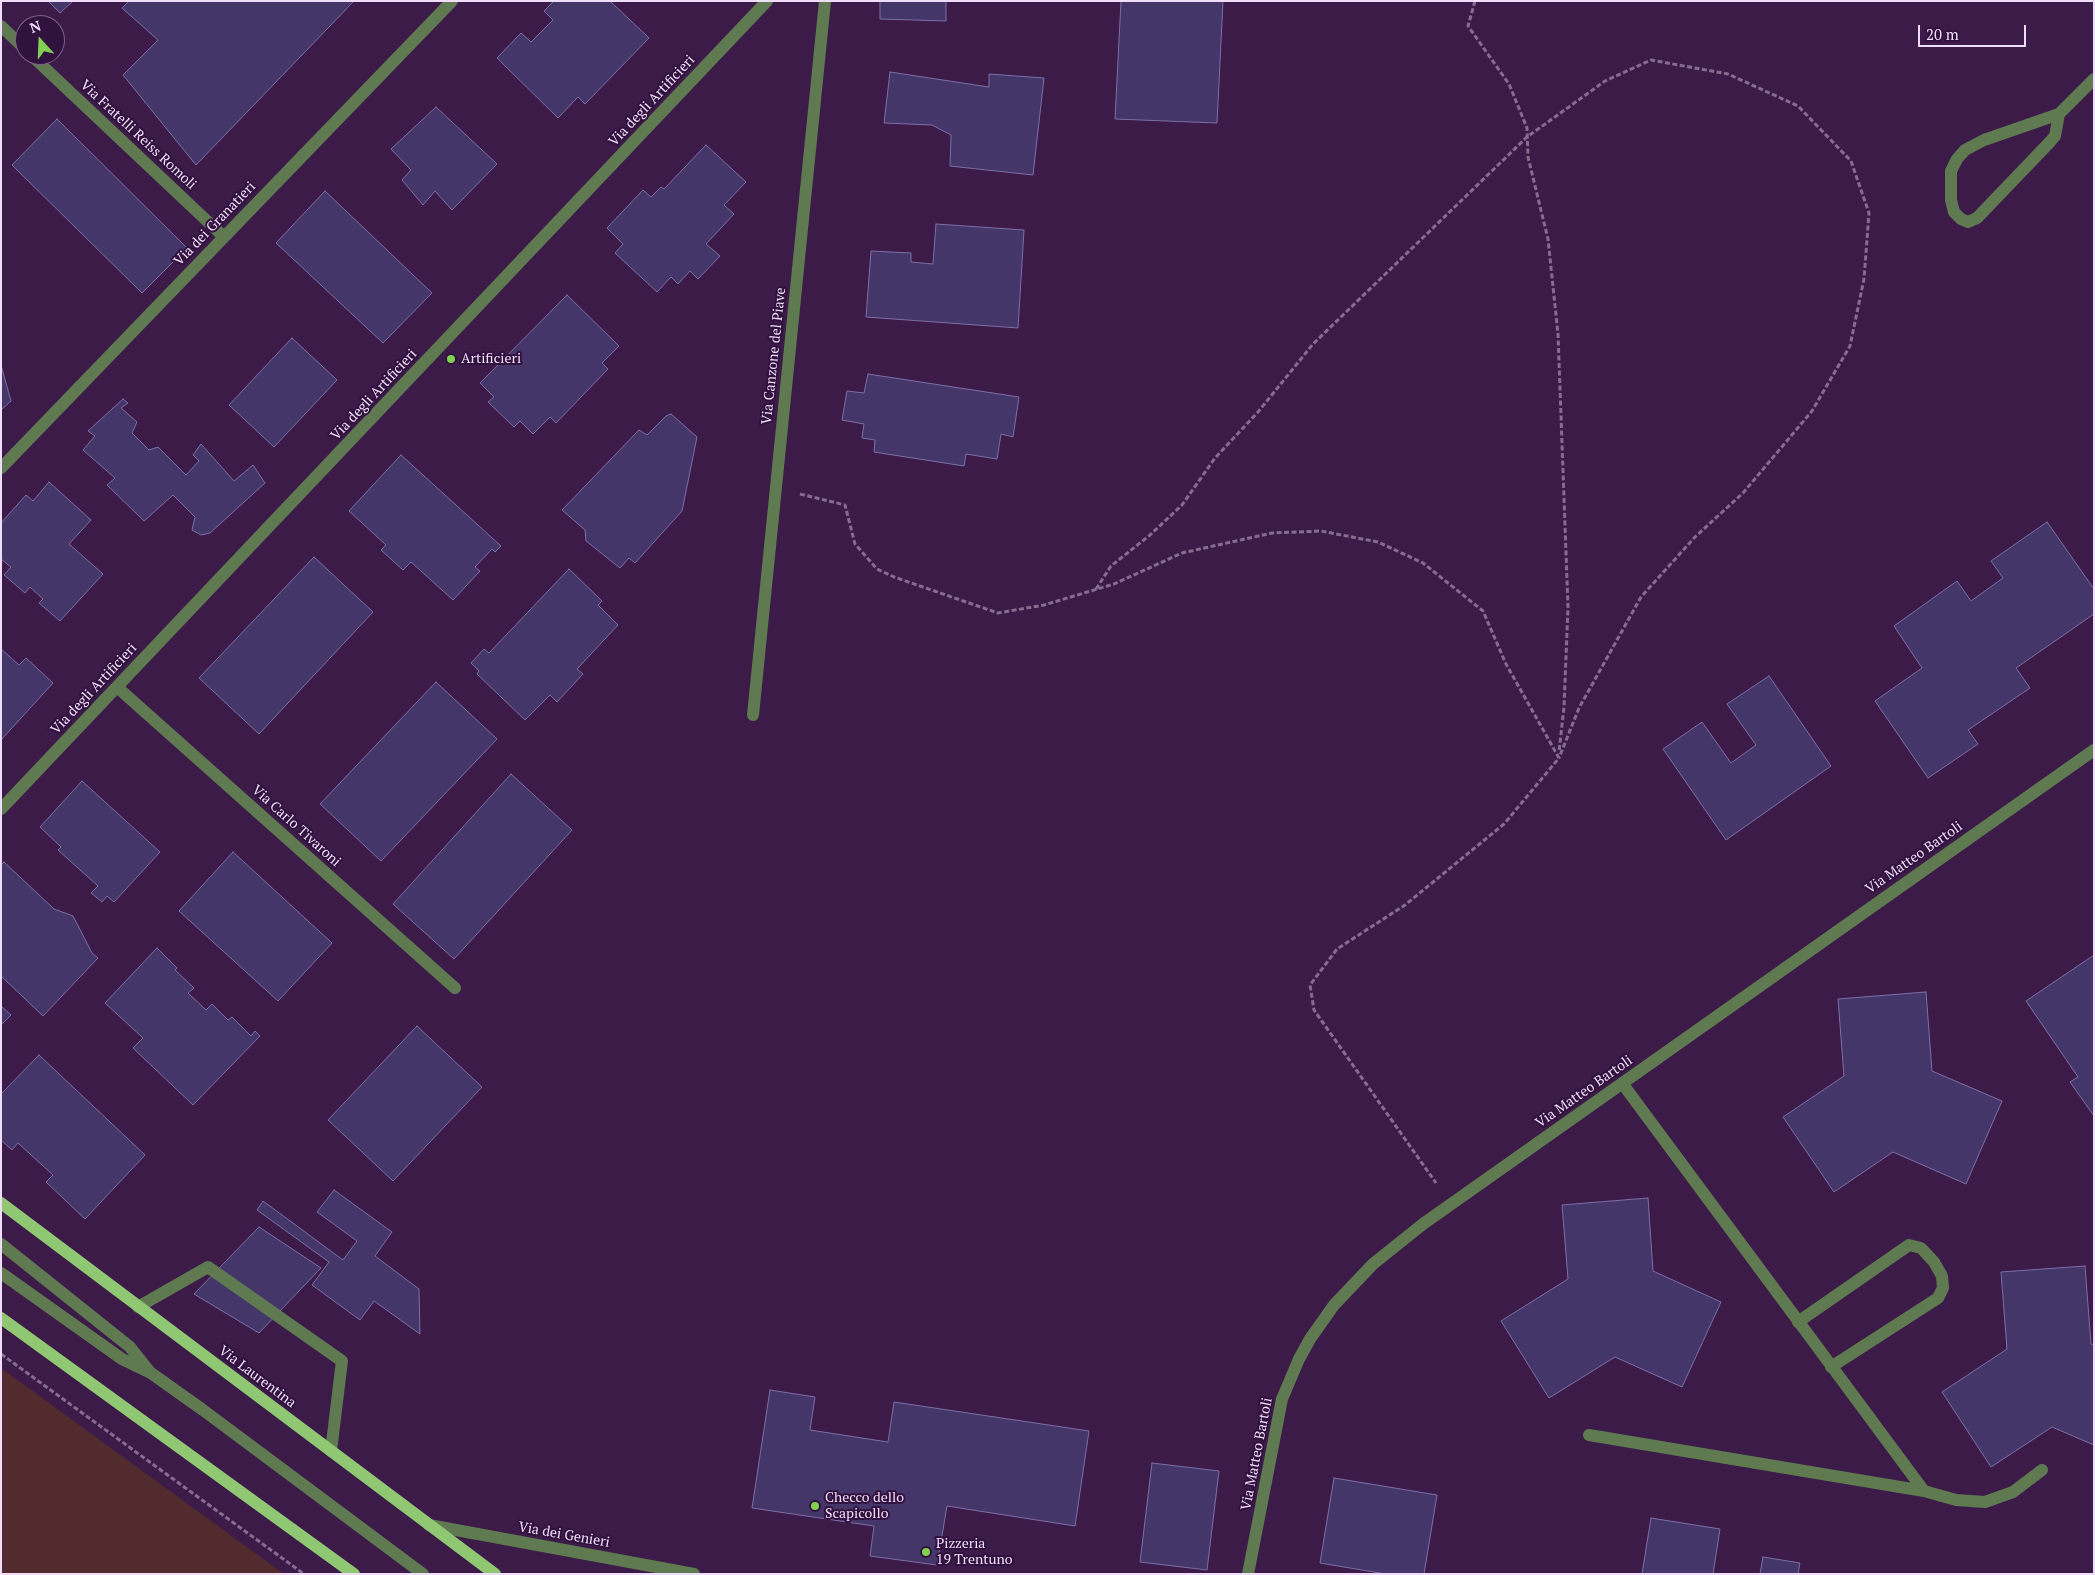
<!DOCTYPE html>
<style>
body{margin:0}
#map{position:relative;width:2095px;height:1575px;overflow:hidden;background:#3c1b48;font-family:"PT Serif",serif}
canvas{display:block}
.frame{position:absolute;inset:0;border:2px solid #f0ddf9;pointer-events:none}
.north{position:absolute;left:15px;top:15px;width:50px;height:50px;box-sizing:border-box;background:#31113d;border:1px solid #7d6388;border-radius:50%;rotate:340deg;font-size:14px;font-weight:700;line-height:20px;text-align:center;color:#f0ddf9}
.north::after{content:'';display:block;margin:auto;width:18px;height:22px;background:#80d051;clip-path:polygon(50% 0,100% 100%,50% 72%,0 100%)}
.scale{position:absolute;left:1918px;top:25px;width:108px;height:22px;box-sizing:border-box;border:2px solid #f0ddf9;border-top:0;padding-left:6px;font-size:15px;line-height:18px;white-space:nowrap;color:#f0ddf9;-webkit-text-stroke:4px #31113d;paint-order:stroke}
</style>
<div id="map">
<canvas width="2095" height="1575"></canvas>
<div class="frame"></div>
<div class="north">N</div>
<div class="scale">20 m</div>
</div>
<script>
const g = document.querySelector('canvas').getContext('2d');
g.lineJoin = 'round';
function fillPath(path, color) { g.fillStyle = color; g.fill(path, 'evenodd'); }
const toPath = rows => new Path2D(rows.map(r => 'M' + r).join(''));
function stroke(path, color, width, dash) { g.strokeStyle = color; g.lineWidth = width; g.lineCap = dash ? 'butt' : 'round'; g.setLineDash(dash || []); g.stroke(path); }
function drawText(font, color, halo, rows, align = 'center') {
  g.font = font + ' "PT Serif",serif'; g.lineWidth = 4; g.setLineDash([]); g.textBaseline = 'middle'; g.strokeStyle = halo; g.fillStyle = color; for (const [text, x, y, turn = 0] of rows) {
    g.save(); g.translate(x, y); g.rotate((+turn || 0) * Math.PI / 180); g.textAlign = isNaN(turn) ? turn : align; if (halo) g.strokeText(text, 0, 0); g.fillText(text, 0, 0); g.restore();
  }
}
const green = toPath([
 [1,1368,284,1574,1,1574]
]);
const building = toPath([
 [48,1,73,1,60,13,48,1],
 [129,1,354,1,196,165,123,75,158,40,122,8,129,1],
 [554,1,610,1,649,38,585,104,578,97,558,118,497,58,521,33,531,42,553,20,544,11,554,1],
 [880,1,946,1,946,21,880,19,880,1],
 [1121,1,1223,1,1217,123,1115,119,1121,1],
 [890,72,989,87,989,74,1044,78,1033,175,950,166,951,135,932,125,884,123,890,72],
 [436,107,497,164,452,210,435,191,423,205,402,180,411,170,391,149,436,107],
 [57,119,187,248,142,293,12,165,57,119],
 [706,145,746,182,724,205,734,214,706,244,720,256,698,279,690,271,678,284,671,277,657,292,615,253,623,244,607,228,643,190,651,197,661,187,664,189,706,145],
 [325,191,432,293,383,343,276,243,325,191],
 [936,224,1024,230,1018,328,866,317,871,251,911,253,911,262,933,264,936,224],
 [567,295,619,346,602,363,608,369,556,423,550,417,533,434,520,421,514,427,488,402,494,397,480,383,567,295],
 [292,338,337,380,274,447,229,405,292,338],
 [1,365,11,401,1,410,1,365],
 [868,374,1019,397,1013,437,1001,434,997,459,966,454,964,466,874,452,875,440,862,438,864,424,842,420,847,391,864,393,868,374],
 [123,399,128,403,121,408,137,422,132,433,149,450,158,447,186,475,199,461,193,455,201,444,234,481,253,465,265,483,210,533,201,535,192,530,195,517,173,495,144,521,107,485,115,478,83,450,95,436,88,431,123,399],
 [671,414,697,437,682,511,635,563,629,558,620,568,586,541,585,530,562,510,639,430,647,435,666,416,671,414],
 [401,455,501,546,495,552,492,549,475,567,480,571,453,600,411,562,403,570,381,550,386,545,349,511,401,455],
 [49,482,91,520,69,544,103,574,60,621,39,603,43,599,30,587,25,593,4,575,11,567,1,559,1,523,26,495,33,501,49,482],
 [2047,522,2094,589,2094,614,2016,668,2030,688,1968,730,1978,744,1928,778,1875,701,1922,668,1894,626,1957,581,1971,601,2003,578,1991,561,2047,522],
 [314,557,373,612,259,734,199,678,314,557],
 [569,569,602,601,598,605,618,625,577,669,583,674,557,702,550,695,525,720,477,674,479,671,471,663,484,649,489,653,569,569],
 [1,649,19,665,26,658,53,683,1,740,1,649],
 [1769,676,1831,766,1726,840,1663,749,1702,722,1731,763,1756,745,1727,704,1769,676],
 [436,682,497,739,381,861,320,804,436,682],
 [511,774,572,830,454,959,393,904,511,774],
 [82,781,160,852,114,902,107,896,102,902,91,893,98,886,58,850,61,847,40,827,82,781],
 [233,852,332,943,278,1001,179,911,233,852],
 [4,862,54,909,73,916,92,953,98,958,43,1016,1,976,1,865,4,862],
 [157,948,177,968,175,970,194,988,188,993,206,1010,212,1004,228,1020,232,1017,251,1036,255,1031,260,1036,193,1105,133,1048,143,1038,105,1003,157,948],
 [2094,955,2094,1116,2070,1082,2078,1077,2026,1001,2094,955],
 [1926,992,1932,1071,2002,1101,1966,1184,1893,1152,1834,1192,1783,1117,1844,1076,1838,999,1926,992],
 [1,1006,11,1015,1,1025,1,1006],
 [417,1026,482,1087,393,1181,328,1120,417,1026],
 [39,1055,145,1155,85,1219,46,1182,53,1175,18,1143,12,1150,1,1140,1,1094,39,1055],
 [334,1190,392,1232,375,1256,419,1289,420,1334,374,1301,360,1320,312,1285,329,1262,257,1210,263,1201,343,1260,357,1241,317,1212,334,1190],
 [1648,1198,1653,1271,1721,1302,1682,1387,1615,1357,1549,1398,1501,1321,1568,1279,1562,1205,1648,1198],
 [259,1227,321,1268,259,1333,194,1294,259,1227],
 [2085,1266,2091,1344,2094,1345,2094,1445,2052,1427,1991,1467,1942,1392,2007,1349,2001,1272,2085,1266],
 [770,1390,815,1397,810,1430,888,1442,894,1402,1089,1431,1075,1526,947,1506,937,1565,870,1556,874,1526,752,1508,770,1390],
 [1152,1463,1219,1471,1207,1570,1140,1562,1152,1463],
 [1334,1478,1437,1495,1424,1574,1386,1574,1320,1563,1334,1478],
 [1651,1518,1720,1529,1713,1574,1642,1574,1651,1518],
 [1763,1557,1800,1563,1798,1574,1760,1574,1763,1557]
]);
const path = toPath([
 [1475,1,1468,26,1509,84,1527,128,1528,157,1548,239,1558,334,1568,607,1564,707,1559,752],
 [800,494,845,505,855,544,877,569,894,577,998,613,1044,605,1114,584,1182,553,1272,533,1321,531,1378,542,1423,563,1483,611,1506,664,1559,758,1504,824,1405,905,1337,949,1310,985,1314,1010,1436,1183],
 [1096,589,1111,566,1150,535,1182,505,1215,458,1258,412,1313,344,1527,137,1605,81,1651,60,1728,74,1798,106,1851,161,1869,213,1864,279,1850,346,1812,411,1743,493,1695,537,1641,597,1579,708,1559,758],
 [1,1354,304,1574]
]);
const minor = toPath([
 [1,26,25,49],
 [31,55,223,236],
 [2059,114,2055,136,2048,144,1977,218,1968,222,1961,219,1954,212,1951,200,1951,171,1957,159,1965,150,1984,140,2059,114,2094,79],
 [1,468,452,1],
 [117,687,455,988],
 [753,715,825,1],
 [1,809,767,1],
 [1622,1083,1924,1491,1956,1500,1985,1502,2013,1492,2042,1470],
 [1,1244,130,1347,149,1371],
 [1,1273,122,1359,151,1373,203,1410,423,1574],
 [138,1307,208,1267,342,1361,331,1451],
 [1798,1322,1909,1245,1921,1248,1934,1262,1942,1276,1943,1288,1938,1298,1831,1367],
 [1589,1435,1924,1491],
 [429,1525,694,1574],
 [1248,1574,1282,1399,1299,1359,1310,1339,1334,1305,1373,1264,1423,1224,2094,750]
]);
const major = toPath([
 [1,1203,495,1574],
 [1,1318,354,1574]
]);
const markers = [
 [451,359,5,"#80d051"],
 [815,1506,5,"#80d051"],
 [926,1552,5,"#80d051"]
];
const streetNames = [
 ["Via degli Artificieri",652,101,-47],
 ["Via Fratelli Reiss Romoli",138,135,43],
 ["Via dei Granatieri",215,224,-46],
 ["Via Canzone del Piave",774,356,-84],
 ["Via degli Artificieri",374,395,-47],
 ["Via degli Artificieri",94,689,-47],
 ["Via Carlo Tivaroni",296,826,42],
 ["Via Matteo Bartoli",1914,858,-35],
 ["Via Matteo Bartoli",1584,1092,-35],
 ["Via Laurentina",257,1377,37],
 ["Via Matteo Bartoli",1257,1454,-79],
 ["Via dei Genieri",564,1535,10]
];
const poiNames = [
 ["Artificieri",461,359],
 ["Checco dello",825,1498],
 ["Scapicollo",825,1514],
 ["Pizzeria",936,1544],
 ["19 Trentuno",936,1560]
];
fillPath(green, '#522b2e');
fillPath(building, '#453669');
stroke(building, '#7d6fa7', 1);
stroke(path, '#876c92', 3, [5, 2.5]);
stroke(minor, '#5f7a51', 12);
stroke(major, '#90c773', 12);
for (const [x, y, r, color] of markers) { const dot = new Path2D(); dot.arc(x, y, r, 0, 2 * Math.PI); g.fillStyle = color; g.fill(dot); stroke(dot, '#31113d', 2); }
drawText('14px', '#f0ddf9', '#31113d', streetNames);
drawText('14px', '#f0ddf9', '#31113d', poiNames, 'left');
</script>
